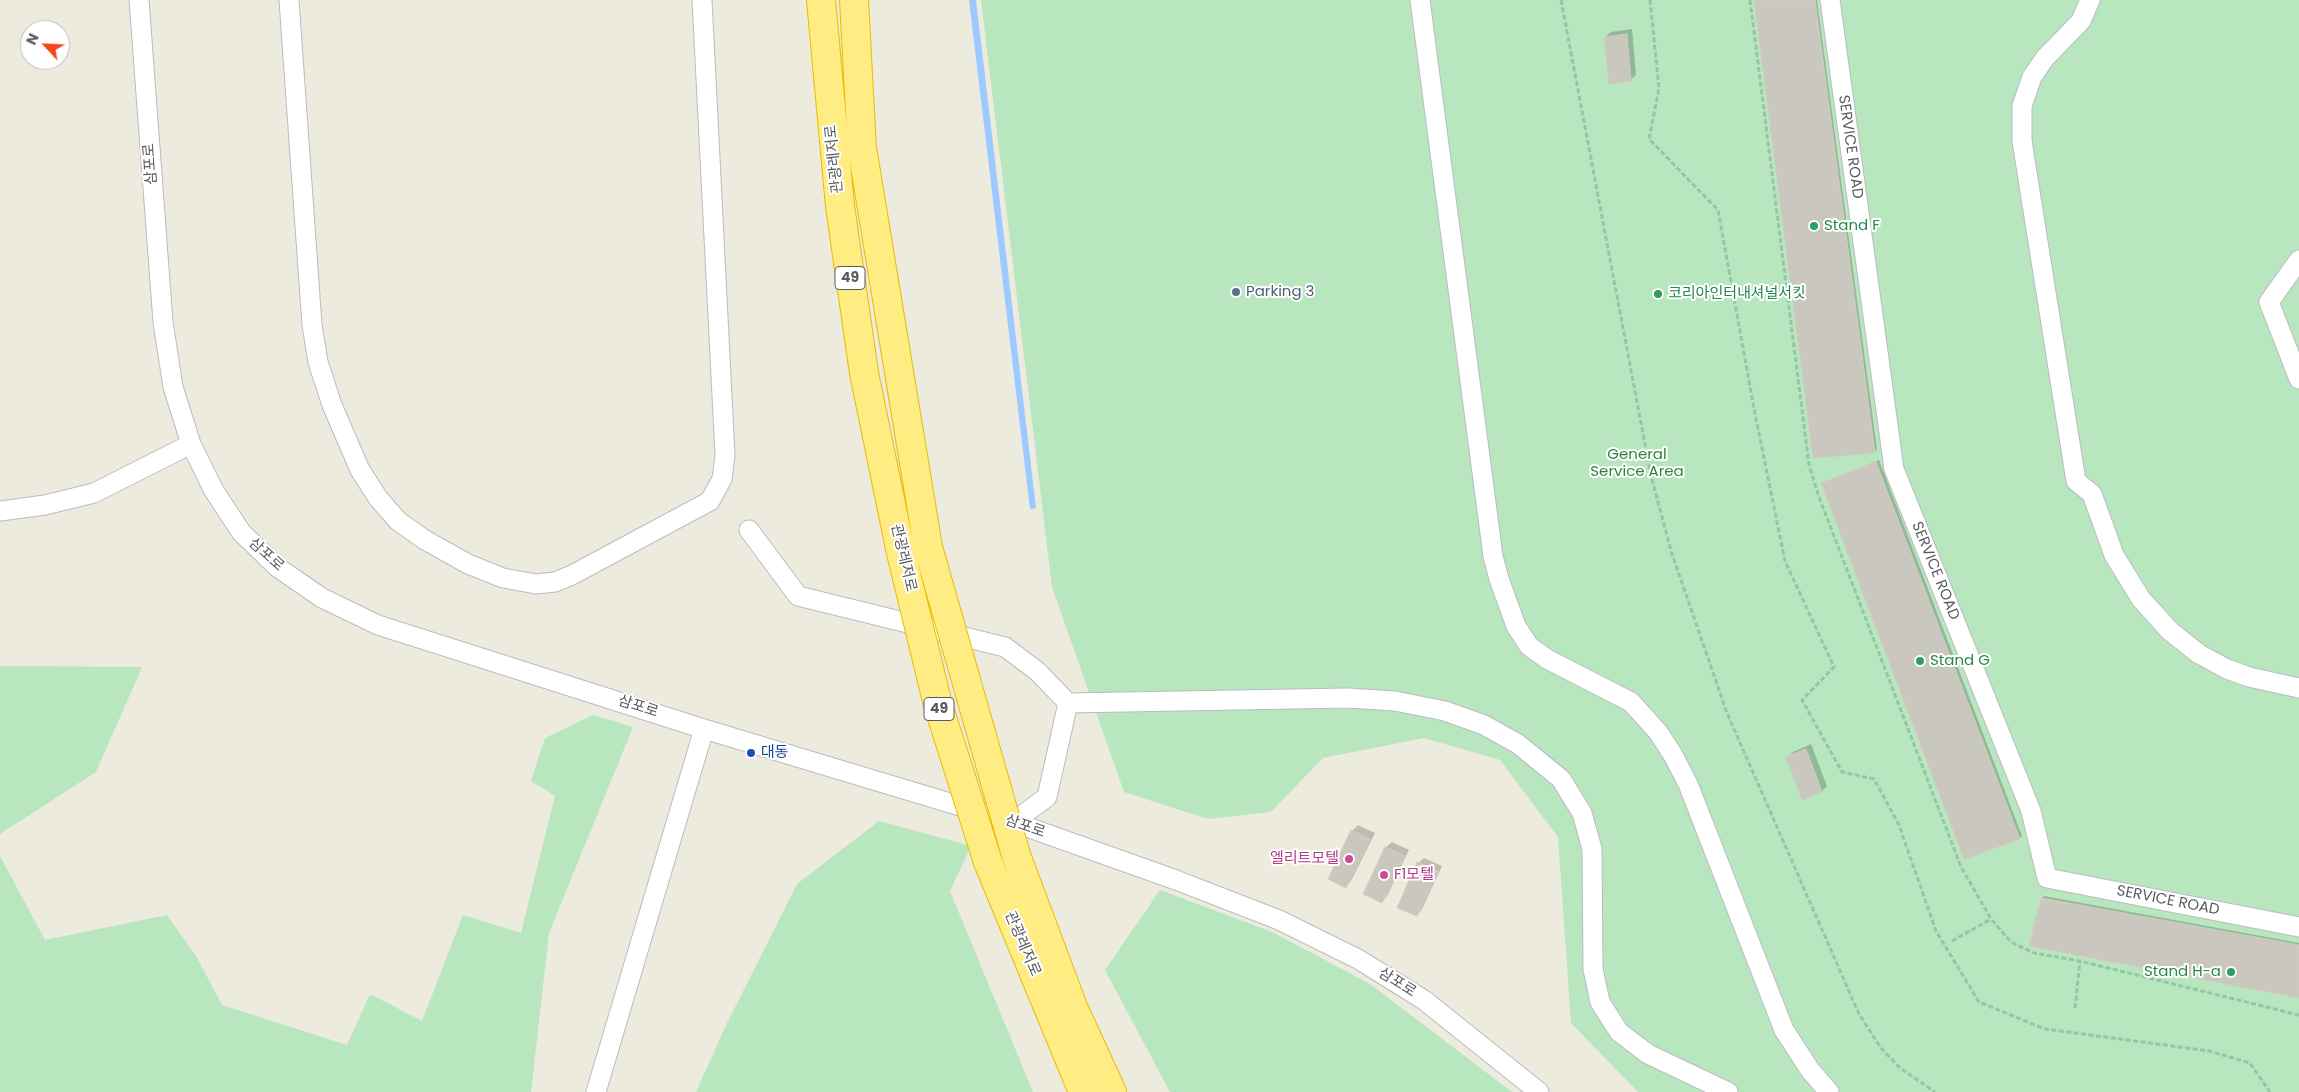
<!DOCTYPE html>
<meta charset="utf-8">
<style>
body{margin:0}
#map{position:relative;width:2299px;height:1092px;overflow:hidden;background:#ecebde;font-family:Poppins,sans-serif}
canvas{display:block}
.north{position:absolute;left:20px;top:20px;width:50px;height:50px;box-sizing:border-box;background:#fff;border:1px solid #bcbdc0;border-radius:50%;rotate:295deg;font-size:14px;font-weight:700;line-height:20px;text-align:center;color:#585b61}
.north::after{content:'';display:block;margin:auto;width:18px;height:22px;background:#f4461d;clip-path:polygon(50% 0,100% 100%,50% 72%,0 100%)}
</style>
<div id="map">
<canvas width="2299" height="1092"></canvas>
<div class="north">N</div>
</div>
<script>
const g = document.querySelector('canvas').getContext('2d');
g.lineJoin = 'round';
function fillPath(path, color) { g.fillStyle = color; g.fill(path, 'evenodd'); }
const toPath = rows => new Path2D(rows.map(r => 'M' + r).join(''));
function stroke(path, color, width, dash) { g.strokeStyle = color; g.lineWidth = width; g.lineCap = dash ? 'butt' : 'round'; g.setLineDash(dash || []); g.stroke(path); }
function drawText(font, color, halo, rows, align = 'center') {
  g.font = font + ' Poppins,"Noto Sans KR",sans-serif'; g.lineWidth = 4; g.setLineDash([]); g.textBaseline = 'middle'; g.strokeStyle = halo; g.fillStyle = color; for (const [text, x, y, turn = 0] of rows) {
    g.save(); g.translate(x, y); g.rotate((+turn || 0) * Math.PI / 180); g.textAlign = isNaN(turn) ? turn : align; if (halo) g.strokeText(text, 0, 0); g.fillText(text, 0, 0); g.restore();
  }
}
const green = toPath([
 [981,0,2299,0,2299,1092,1638,1092,1571,1023,1558,837,1500,760,1424,738,1323,758,1271,812,1208,819,1124,792,1052,587],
 [0,666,142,667,96,772,0,834],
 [593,715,633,727,549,933,531,1092,0,1092,0,856,45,940,167,915,196,956,222,1005,347,1045,370,994,422,1021,463,915,521,933,555,796,531,781,545,738],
 [879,821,971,846,950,891,1033,1092,696,1092,726,1025,797,884],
 [1160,890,1272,932,1370,984,1512,1092,1170,1092,1105,970]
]);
const water = toPath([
 [969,0,976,0,1036,508,1030,509]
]);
const shadow = toPath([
 [1756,0,1817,0,1877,449,1874,452],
 [1632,29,1636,75,1630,80,1605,37,1611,32],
 [1879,460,2022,836,2019,838,1823,483],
 [1811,744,1827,786,1822,791,1803,798,1787,758,1793,752],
 [1358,825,1375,833,1351,881,1346,886,1352,831],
 [1392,842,1409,850,1387,896,1382,902,1365,894,1386,847],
 [1424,858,1442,866,1422,909,1417,915,1418,863],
 [2044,896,2299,943,2299,997,2042,899]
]);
const building = toPath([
 [1754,0,1815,0,1875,453,1813,458,1754,0],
 [1627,34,1631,81,1609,84,1604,37,1627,34],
 [1876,462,2020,839,1964,859,1821,483,1876,462],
 [1806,749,1822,792,1802,800,1786,757,1806,749],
 [1351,830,1370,839,1346,888,1328,879,1351,830],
 [1385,847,1405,856,1382,903,1363,894,1385,847],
 [1417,862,1438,871,1417,916,1397,908,1417,862],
 [2041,898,2299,945,2299,998,2029,946,2041,898]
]);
const path = toPath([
 [1561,0,1651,476,1672,554,1727,713,1859,1014,1881,1048,1900,1068,1935,1092],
 [1650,0,1659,88,1649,139,1718,210,1755,414,1785,561,1834,667,1802,700,1842,772,1874,779,1899,825,1936,931,1979,1002,2045,1029,2209,1051,2250,1063,2270,1092],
 [1750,0,1809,465,1819,497,1961,867,1991,919,2011,942,2034,953,2080,961,2299,1015],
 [1952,941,1991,919],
 [2075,1008,2080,961]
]);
const minor = toPath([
 [139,0,163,322,173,387,191,444,213,489,241,532,277,567,322,598,378,625,704,729,1013,822,1176,880,1279,920,1358,959,1424,1000,1539,1092],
 [289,0,312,325,318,362,332,405,360,470,378,498,398,521,425,540,468,564,503,578,536,584,555,582,572,575,710,501,722,479,725,455,702,0],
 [1420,0,1493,556,1499,579,1516,626,1529,646,1547,659,1631,702,1658,732,1673,755,1688,784,1784,1030,1810,1070,1829,1092],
 [1830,0,1894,469,2031,811,2047,878,2299,927],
 [2090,0,2081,21,2045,58,2032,77,2022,106,2022,141,2076,481,2092,494,2114,555,2141,599,2170,631,2199,654,2227,669,2249,677,2299,688],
 [2299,260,2269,302,2299,379],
 [0,511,45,505,94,493,191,444],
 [749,530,798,596,1005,647,1037,671,1068,703,1348,698,1395,701,1445,711,1484,725,1518,744,1561,779,1582,813,1592,849,1593,969,1600,1002,1619,1032,1648,1054,1728,1092],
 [1013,822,1047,797,1068,703],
 [596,1092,704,729]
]);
const highway = toPath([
 [821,0,840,206,864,373,901,553],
 [854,0,862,148,928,547],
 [1016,855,1073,1007,1112,1092],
 [988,862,1083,1092]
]);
const highwayBridge = toPath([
 [928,547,1016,855],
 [901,553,938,705,988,862]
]);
const markers = [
 [1814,226,5,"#2e9e5b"],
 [1236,292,5,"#5c6f8a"],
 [1658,294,5,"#2e9e5b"],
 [1920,661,5,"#2e9e5b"],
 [751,753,5,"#1a4fb4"],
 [1349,859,5,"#d1479c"],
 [1384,875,5,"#d1479c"],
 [2231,972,5,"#2e9e5b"]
];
const shields = [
 [850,278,30],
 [939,709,30]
];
const shieldNames = [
 ["49",850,278],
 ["49",939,709]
];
const streetNames = [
 ["SERVICE ROAD",1850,147,82],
 ["관광레저로",835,159,-96],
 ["삼포로",151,164,-94],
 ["삼포로",266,555,42],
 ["관광레저로",903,558,77],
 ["SERVICE ROAD",1935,571,68],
 ["삼포로",638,707,18],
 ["삼포로",1025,827,19],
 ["SERVICE ROAD",2168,901,11],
 ["관광레저로",1022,944,67],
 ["삼포로",1397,983,32]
];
const leisureNames = [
 ["Stand F",1824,226],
 ["코리아인터내셔널서킷",1668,294],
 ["Stand G",1930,661],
 ["Stand H-a",2221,972,"right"]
];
const serviceNames = [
 ["Parking 3",1246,292]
];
const parkNames = [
 ["General",1637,455],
 ["Service Area",1637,472]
];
const transitNames = [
 ["대동",761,753]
];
const hotelNames = [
 ["엘리트모텔",1339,859],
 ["F1모텔",1394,875,"left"]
];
fillPath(green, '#b8e6be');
fillPath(water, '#9cc9ff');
fillPath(shadow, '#0003');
fillPath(building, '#c9c7be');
stroke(building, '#d1cdbd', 1);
stroke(minor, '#babcc2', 21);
stroke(highway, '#ebbb00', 30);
stroke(path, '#92c7a7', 3, [5, 2.5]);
stroke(minor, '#fff', 19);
stroke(highway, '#ffed83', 28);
stroke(highwayBridge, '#ebbb00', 30, []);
stroke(highwayBridge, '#ffed83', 28);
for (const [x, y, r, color] of markers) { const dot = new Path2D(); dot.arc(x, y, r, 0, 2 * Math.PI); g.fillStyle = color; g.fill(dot); stroke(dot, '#fff', 2); }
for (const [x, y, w] of shields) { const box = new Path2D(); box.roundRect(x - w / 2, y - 11.5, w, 23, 4); g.fillStyle = '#fff'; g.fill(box); stroke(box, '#585b61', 1); }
drawText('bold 14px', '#585b61', null, shieldNames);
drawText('15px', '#585b61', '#fff', streetNames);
drawText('15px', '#27864d', '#fff', leisureNames, 'left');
drawText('15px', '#4e5e75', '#fff', serviceNames, 'left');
drawText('15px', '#2e823b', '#fff', parkNames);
drawText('15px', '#164399', '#fff', transitNames, 'left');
drawText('15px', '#b23c85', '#fff', hotelNames, 'right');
</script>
